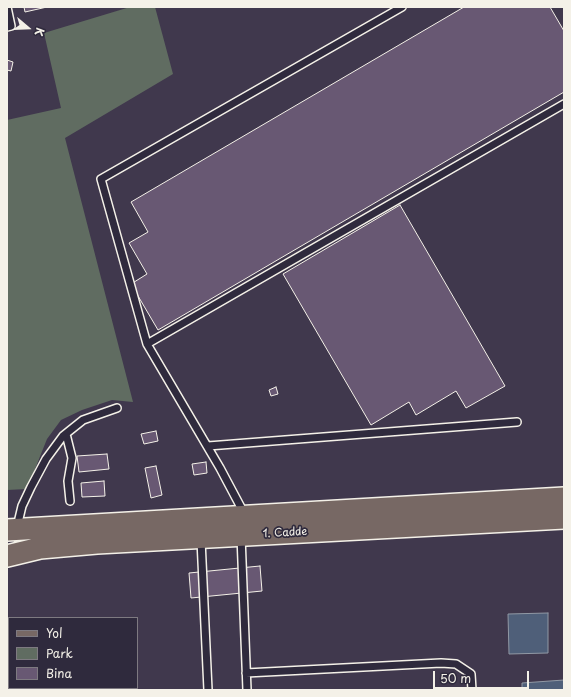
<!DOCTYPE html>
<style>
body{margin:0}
#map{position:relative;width:571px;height:697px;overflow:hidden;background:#40384d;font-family:"Playpen Sans",sans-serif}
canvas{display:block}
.frame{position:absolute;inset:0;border:8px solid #f4f1e8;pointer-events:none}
.legend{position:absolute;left:8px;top:617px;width:130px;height:72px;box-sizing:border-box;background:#2f2a3d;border:1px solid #7e7a81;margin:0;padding:5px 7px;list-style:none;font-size:12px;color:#f4f1e8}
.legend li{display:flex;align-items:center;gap:8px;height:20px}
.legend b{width:20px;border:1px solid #7e7a81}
.north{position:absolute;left:8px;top:8px;width:40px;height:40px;-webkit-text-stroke:3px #2f2a3d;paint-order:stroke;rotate:109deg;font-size:11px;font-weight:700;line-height:16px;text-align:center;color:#f4f1e8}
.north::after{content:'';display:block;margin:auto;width:14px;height:18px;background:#f4f1e8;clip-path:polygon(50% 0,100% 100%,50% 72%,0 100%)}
.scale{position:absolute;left:433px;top:671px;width:96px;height:18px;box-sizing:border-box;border:2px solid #f4f1e8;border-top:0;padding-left:5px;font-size:12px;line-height:14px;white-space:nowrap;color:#f4f1e8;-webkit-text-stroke:3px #2f2a3d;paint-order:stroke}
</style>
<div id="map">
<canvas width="571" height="697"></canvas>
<div class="frame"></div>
<ul class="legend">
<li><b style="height:5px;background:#776864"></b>Yol</li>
<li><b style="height:11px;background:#606c61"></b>Park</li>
<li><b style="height:11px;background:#685873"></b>Bina</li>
</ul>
<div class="north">K</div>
<div class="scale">50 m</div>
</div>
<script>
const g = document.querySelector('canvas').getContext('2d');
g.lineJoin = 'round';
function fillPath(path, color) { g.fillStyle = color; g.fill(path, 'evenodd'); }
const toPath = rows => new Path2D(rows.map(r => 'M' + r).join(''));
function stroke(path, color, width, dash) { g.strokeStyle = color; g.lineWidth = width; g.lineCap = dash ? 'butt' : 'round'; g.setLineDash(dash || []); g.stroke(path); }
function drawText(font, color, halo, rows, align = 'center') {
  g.font = font + ' "Playpen Sans",sans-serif'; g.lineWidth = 3.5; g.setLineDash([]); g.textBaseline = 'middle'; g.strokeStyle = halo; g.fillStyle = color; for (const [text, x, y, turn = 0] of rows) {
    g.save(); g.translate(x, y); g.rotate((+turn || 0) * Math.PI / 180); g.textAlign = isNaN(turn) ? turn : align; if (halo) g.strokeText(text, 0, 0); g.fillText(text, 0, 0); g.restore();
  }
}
const green = toPath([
 [130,7,155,7,173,74,65,138,133,402,112,400,82,410,61,420,47,439,27,489,7,490,7,120,61,108,44,33]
]);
const water = toPath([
 [548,613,548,653,509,654,508,614,548,613],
 [564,680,564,690,522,690,522,683,564,680]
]);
const building = toPath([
 [24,7,47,7,25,12,24,7],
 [464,7,550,7,564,31,564,92,158,330,131,284,147,274,129,243,148,232,131,202,464,7],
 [7,60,13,62,11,71,7,70,7,60],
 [400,205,505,386,466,408,456,391,416,415,409,402,371,425,283,274,400,205],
 [276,387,278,394,271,396,269,390,276,387],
 [156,431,158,441,144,444,141,434,156,431],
 [107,454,109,469,79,472,77,456,107,454],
 [206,462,207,473,194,475,192,464,206,462],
 [156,466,162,495,151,498,145,468,156,466],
 [104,481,105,496,82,497,81,483,104,481],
 [260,566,262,591,191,598,189,573,260,566]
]);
const lane = toPath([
 [7,27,11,26,7,7],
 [147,344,564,104],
 [66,434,72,458,68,481,70,501],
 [208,446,517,422],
 [245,515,220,468,147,344,101,179,402,7],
 [17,527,22,506,31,487,46,459,63,436,83,420,117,408],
 [241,536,247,690],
 [201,540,208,690],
 [246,673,441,663,456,664,471,674,472,690]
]);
const primary = toPath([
 [7,530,564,498],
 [7,556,40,548,97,543,564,518]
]);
const streetNames = [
 ["1. Cadde",285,533,-3]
];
fillPath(green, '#606c61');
fillPath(water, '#4f5f79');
stroke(water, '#9199a5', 1);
fillPath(building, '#685873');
stroke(building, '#f4f1e8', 1);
stroke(lane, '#f4f1e8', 10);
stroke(primary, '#f4f1e8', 24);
stroke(lane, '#2f2a3d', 7);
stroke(primary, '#776864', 21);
drawText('11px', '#f4f1e8', '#2f2a3d', streetNames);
</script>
